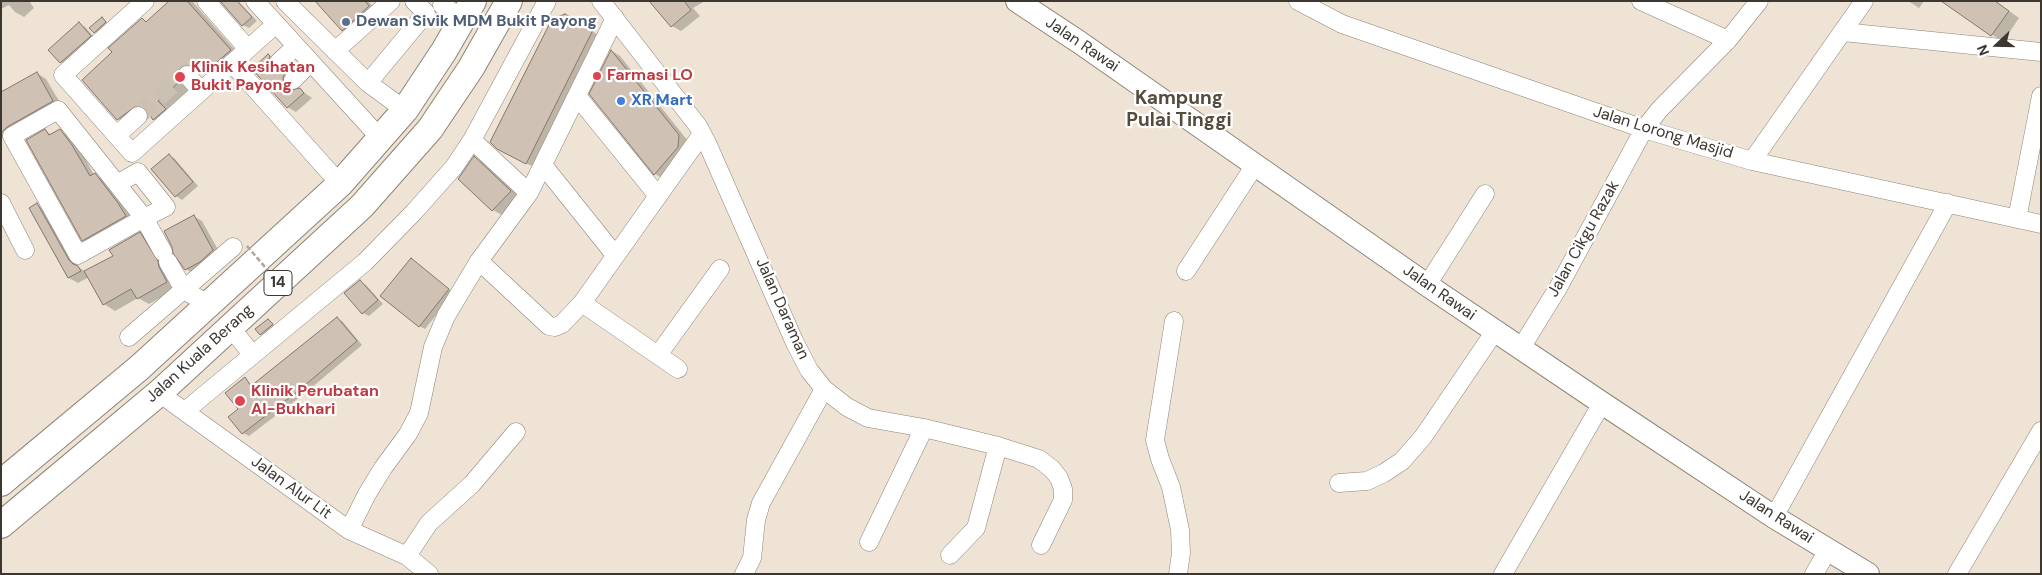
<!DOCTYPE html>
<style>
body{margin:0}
#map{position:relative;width:2042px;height:575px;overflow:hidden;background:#eee3d4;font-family:"DM Sans",sans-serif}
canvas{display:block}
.frame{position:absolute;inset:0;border:2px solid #3c3731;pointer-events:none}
.north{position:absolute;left:1972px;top:20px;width:50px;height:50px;-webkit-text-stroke:4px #fff;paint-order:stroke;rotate:249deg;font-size:14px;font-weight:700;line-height:20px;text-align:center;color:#3c3731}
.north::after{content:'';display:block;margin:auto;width:18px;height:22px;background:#3c3731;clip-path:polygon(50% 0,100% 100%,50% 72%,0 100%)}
</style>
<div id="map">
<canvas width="2042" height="575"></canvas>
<div class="frame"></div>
<div class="north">N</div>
</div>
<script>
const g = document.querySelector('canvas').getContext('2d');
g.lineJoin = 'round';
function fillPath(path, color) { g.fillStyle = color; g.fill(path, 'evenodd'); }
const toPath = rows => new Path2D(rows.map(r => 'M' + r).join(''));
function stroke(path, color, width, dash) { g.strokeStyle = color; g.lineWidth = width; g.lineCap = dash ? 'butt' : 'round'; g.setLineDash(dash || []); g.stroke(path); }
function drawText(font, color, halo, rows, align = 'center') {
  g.font = font + ' "DM Sans",sans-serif'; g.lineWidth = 4.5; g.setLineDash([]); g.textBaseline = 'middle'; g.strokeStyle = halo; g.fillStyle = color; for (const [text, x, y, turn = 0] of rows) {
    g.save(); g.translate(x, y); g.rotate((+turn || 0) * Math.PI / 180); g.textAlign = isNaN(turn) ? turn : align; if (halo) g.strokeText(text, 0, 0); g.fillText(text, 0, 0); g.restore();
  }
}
const shadow = toPath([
 [1,1,29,1,34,8,24,17,15,12,9,5,1,9],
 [171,1,192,1,242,58,208,74,198,71,192,74,191,89,165,126,153,119,149,112,130,126,118,119,83,80,114,52,142,19,148,22],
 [221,1,238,1,257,21,249,28,243,25],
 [317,1,368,1,378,12,352,35,343,30],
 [651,1,705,1,693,8,700,16,681,31,672,26],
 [1908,1,1924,1,1919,8],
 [1943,1,1995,1,2019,18,2003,42],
 [565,16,604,38,538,169,510,155],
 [105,20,108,24,97,33,95,32],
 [79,24,85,27,96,39,67,66,61,62,50,50],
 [612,51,620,56,688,141,664,179,655,174,591,94],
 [268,55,277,60,276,71,278,74,285,74,294,79,291,83,293,91,299,89,312,98,296,112,287,107,253,69],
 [37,73,46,79,62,106,6,140,1,138,1,93],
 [45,131,52,135,60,131,69,136,81,151,94,175,104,180,134,221,92,245,83,240],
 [170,156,175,159,198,186,182,200,176,196],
 [474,158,483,163,519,196,502,215,493,210],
 [37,205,46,210,78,267,86,272,115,256,140,234,151,240,178,288,149,304,138,298,115,311,104,304,89,277,78,283,69,278],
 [193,216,202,221,221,255,194,274,186,269],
 [411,259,454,293,425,329,419,326],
 [360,282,366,285,383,304,369,316,363,313,346,294],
 [337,318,343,322,362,345,304,394,249,436,243,433,240,409,245,379,253,386],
 [269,320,275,326,263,336,261,334]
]);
const building = toPath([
 [169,1,187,1,231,50,210,68,203,61,195,68,185,65,180,67,177,77,179,82,158,101,166,109,153,120,146,109,136,106,117,120,82,80,112,52,108,48,142,18,146,22,169,1],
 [220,1,237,1,252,17,242,26,220,1],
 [315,1,365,1,369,6,342,31,315,1],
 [649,1,684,1,691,10,671,27,649,1],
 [1941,1,1995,1,2009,11,1991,36,1941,1],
 [565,14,593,30,526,164,497,149,490,142,552,19,565,14],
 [102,17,106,22,94,33,89,28,102,17],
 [79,22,91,36,60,63,48,50,79,22],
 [611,50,679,135,678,147,654,175,589,94,611,50],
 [268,54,270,56,268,65,270,70,275,73,285,72,283,78,285,87,291,90,300,88,304,93,287,108,252,69,268,54],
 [37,72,53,101,7,127,1,133,1,92,37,72],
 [45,129,49,135,60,129,72,145,90,176,95,173,118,203,126,216,82,241,26,140,45,129],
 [169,154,193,182,175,197,151,169,169,154],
 [474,156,511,191,492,211,458,179,474,156],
 [37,203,69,260,73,264,78,266,81,271,68,278,29,208,37,203],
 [194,215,213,250,200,262,185,270,173,253,172,247,164,231,194,215],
 [140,232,158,261,159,267,167,282,137,299,131,289,103,305,84,271,113,256,109,250,140,232],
 [411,258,449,289,419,327,380,296,411,258],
 [360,280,378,300,362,314,344,293,360,280],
 [337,317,357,341,298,391,242,434,228,417,238,409,225,393,245,377,251,386,337,317],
 [268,319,273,324,260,335,255,329,268,319]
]);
const minorTunnel = toPath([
 [138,116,185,73,187,75]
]);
const minor = toPath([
 [145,1,63,75,132,153,248,49,206,1],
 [255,1,381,139],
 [285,1,368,83,405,110],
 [444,1,442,5,463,19],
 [601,1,698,126,708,145,795,343,809,370,824,389,847,407,868,418,924,428,998,446,1039,459,1052,469,1059,478,1063,489,1063,500,1041,545],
 [1298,1,1342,24,1644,129,1752,161,2041,224],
 [1641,1,1728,40],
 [1843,32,2041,52],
 [248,49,276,24],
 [335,51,391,1],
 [232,63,340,184],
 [278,63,296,46],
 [187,75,201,91],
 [293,80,311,62],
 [368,83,426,13,414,1],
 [577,96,658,196],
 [117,135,138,116],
 [472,140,529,193],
 [1752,161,1864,1],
 [543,165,615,255],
 [117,184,138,172,166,207,144,218,78,255,12,136,58,110,117,184,144,218,163,252],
 [1,203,25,250],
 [2017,219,2041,96],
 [479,261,549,326,555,327,562,324,582,303,702,134],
 [168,262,184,290,208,304],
 [1186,271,1255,165],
 [1427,285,1485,194],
 [582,303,678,369],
 [1174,321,1155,440,1160,459,1171,487,1180,530,1181,553,1178,574],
 [230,327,252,354],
 [129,337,233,247],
 [1521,348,1558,288,1644,129,1660,109,1728,40,1759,1],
 [658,355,720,269],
 [159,393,349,530,407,556,429,574],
 [185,411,365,262,414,212,454,167,472,140,547,1],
 [1339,483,1367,481,1384,473,1402,461,1423,437,1495,331],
 [1774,517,1948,203],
 [349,530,367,494,383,468,408,434,419,413,433,347,446,316,479,261,529,193,615,18],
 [869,542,924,428],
 [950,555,976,528,998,446],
 [407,556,429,523,472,484,516,432],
 [744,574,752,558,756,520,761,503,824,389],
 [1503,574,1602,403],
 [1814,574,1828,550],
 [1957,574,2041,431]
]);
const major = toPath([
 [1017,1,1079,42,1427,285,1602,403,1774,517,1868,574]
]);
const highway = toPath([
 [1,483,139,368,340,184,405,110,444,51,473,1],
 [1,525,159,393,362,206,430,129,471,68,509,1]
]);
const pathBridge = toPath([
 [247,246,288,294]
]);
const markers = [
 [346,22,5,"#5c6f8a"],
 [597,76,5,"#e0444e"],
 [180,77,6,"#e0444e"],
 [621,101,5,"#3f7fe0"],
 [240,401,6,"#e0444e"]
];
const shields = [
 [278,283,28]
];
const shieldNames = [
 ["14",278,283]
];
const serviceNames = [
 ["Dewan Sivik MDM Bukit Payong",356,22]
];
const streetNames = [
 ["Jalan Rawai",1082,45,34],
 ["Jalan Lorong Masjid",1663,133,17],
 ["Jalan Cikgu Razak",1584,239,-61],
 ["Jalan Rawai",1439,293,35],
 ["Jalan Daraman",782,309,66],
 ["Jalan Kuala Berang",200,354,-42],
 ["Jalan Alur Lit",291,488,36],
 ["Jalan Rawai",1776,517,33]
];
const healthNames = [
 ["Klinik Kesihatan",191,68],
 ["Bukit Payong",191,86],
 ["Farmasi LO",607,76],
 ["Klinik Perubatan",251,392],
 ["Al-Bukhari",251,410]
];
const shopNames = [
 ["XR Mart",631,101]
];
const quarterNames = [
 ["Kampung",1179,99],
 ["Pulai Tinggi",1179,121]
];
fillPath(shadow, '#0003');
fillPath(building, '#d0c1b5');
stroke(building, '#83766b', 1);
stroke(minorTunnel, '#cac1b3', 18, [18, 9]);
stroke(minor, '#8e8476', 19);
stroke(major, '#8e8476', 24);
stroke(highway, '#8e8476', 28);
stroke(minor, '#fff', 18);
stroke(major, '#fff', 22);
stroke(highway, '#fff', 26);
stroke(pathBridge, '#aea599', 2.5, [5, 2.5]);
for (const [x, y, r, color] of markers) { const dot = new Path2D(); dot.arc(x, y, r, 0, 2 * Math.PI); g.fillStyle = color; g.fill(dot); stroke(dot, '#fff', 2); }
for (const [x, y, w] of shields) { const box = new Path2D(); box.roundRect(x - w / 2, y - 12.5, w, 25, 4); g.fillStyle = '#fff'; g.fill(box); stroke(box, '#3c3731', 1); }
drawText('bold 15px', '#3c3731', null, shieldNames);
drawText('bold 16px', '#4e5e75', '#fff', serviceNames, 'left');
drawText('16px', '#3c3731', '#fff', streetNames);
drawText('bold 16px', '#be3a42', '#fff', healthNames, 'left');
drawText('bold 16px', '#366cbe', '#fff', shopNames, 'left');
drawText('bold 19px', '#544b3e', '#fff', quarterNames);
</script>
